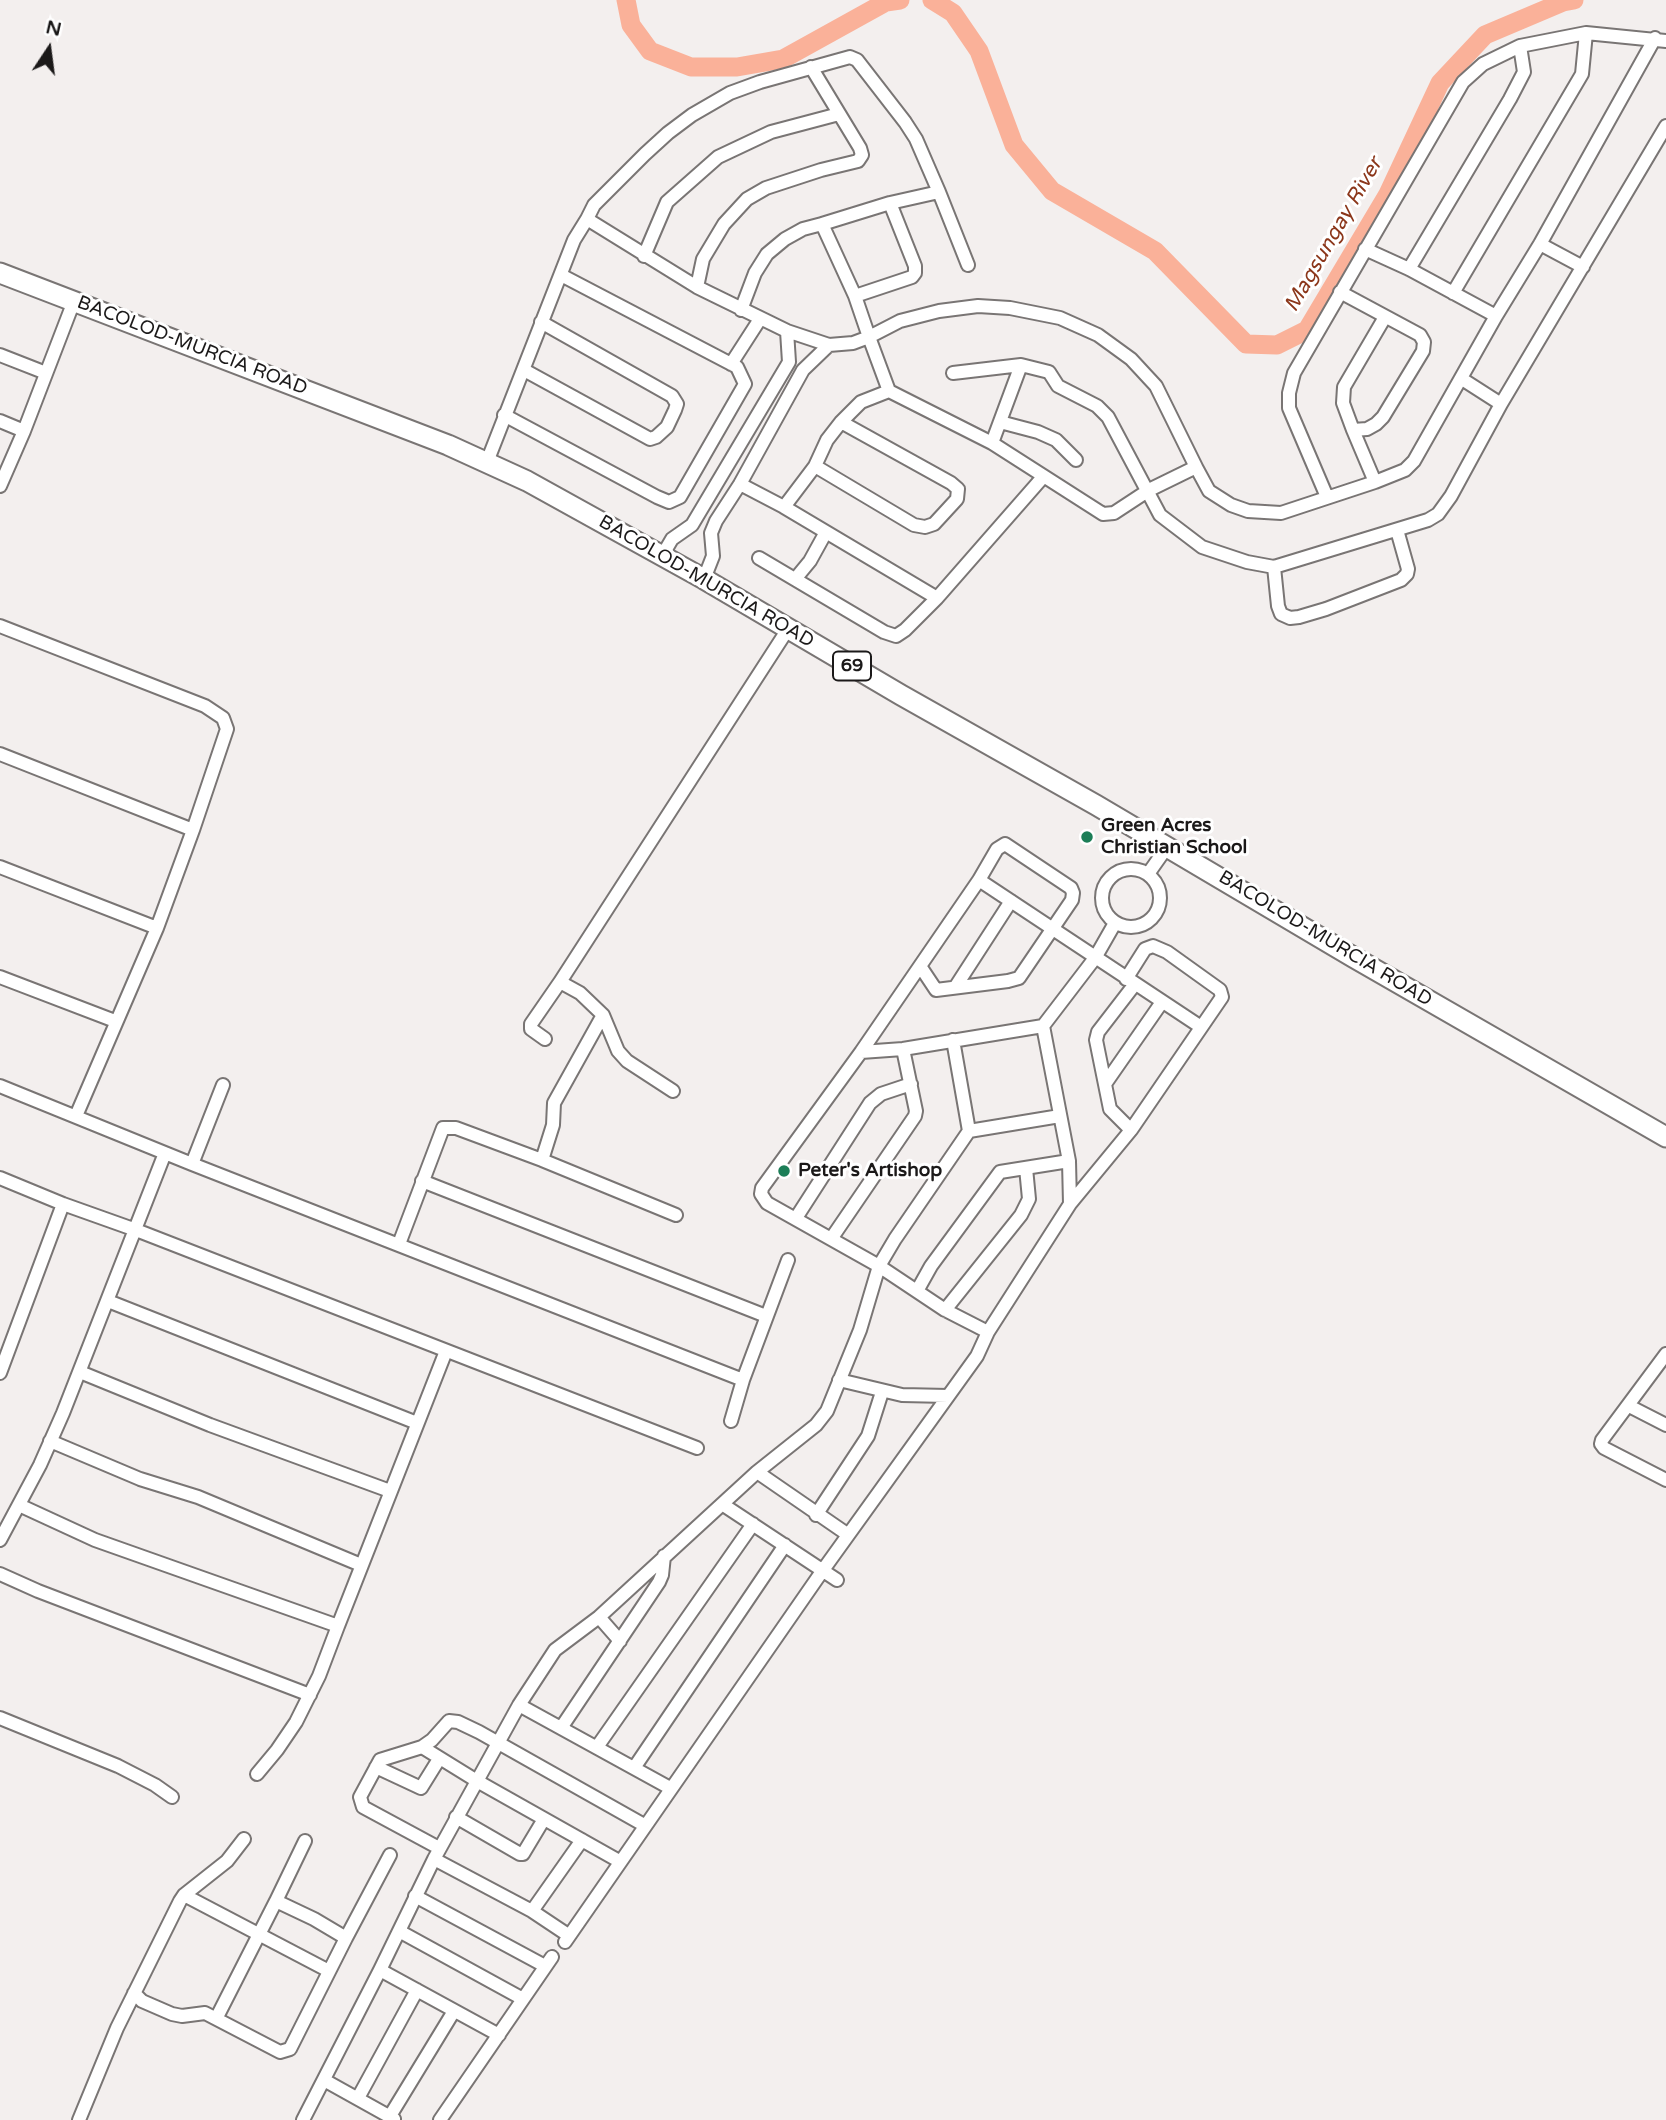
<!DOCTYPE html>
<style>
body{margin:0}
#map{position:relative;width:1666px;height:2120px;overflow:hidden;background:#f3efee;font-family:"Varela Round",sans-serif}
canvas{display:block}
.north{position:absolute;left:14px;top:14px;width:70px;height:70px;-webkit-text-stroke:5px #fff;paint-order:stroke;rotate:13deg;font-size:19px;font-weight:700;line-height:28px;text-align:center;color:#1b1919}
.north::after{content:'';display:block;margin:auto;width:24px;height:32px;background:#1b1919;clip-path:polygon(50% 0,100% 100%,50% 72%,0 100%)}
</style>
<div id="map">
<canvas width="1666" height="2120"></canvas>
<div class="north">N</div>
</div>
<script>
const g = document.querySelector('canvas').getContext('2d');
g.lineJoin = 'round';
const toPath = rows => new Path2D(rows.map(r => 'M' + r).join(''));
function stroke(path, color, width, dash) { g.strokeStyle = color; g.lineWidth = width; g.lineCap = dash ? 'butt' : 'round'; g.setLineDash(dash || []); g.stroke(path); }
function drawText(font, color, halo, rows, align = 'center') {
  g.font = font + ' "Varela Round",sans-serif'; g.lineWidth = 6; g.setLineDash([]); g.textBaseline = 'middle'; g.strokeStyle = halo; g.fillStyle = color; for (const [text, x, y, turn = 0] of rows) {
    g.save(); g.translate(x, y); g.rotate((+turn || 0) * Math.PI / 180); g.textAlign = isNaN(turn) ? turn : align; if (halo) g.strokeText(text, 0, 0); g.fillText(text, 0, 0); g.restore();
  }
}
const river = toPath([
 [626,0,631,25,650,51,691,67,737,67,783,59,886,2,900,0],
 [932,0,953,13,979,51,1014,145,1052,191,1155,251,1246,344,1277,345,1307,330,1388,194,1440,83,1485,35,1563,2,1574,0]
]);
const minor = toPath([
 [939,192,968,265],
 [587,219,594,205,645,154,668,133,692,115,730,93,760,82,850,57,857,60,905,122,916,139,939,192,890,203,915,266,915,273,912,277,855,296],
 [822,224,890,203],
 [1540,244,1583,267],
 [1365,249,1409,269,1496,316],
 [644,256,667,202,718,157,771,132,839,114],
 [1409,269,1510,99,1524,72,1520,46],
 [697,287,703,259,724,224,747,199,766,188,821,170,858,161,862,155,860,148,811,67],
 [1340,292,1420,335,1424,342,1423,351,1383,417,1376,424,1367,429,1353,430,1375,482],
 [1453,293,1582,74,1586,33],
 [741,310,755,273,767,254,785,239,803,229,822,224,855,296,869,337,900,321,939,311,978,306,1010,308,1060,318,1098,335,1131,359,1156,386,1196,467],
 [0,355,46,373],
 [731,364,760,319],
 [524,370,650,439,656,437,667,427,675,410,677,404,672,396,541,322],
 [953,373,1021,365,1049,372,1058,386,1097,406,1108,417,1160,515,1202,547,1247,562,1274,567,1428,520,1438,514,1451,496,1501,404,1666,126],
 [1462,379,1501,404],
 [889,391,861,402,841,422,827,440,815,466,784,507,937,598],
 [504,415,657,497,669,502,680,497,745,384,737,367,561,275],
 [0,421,24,431],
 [1000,422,1038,432,1056,440,1076,460],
 [1353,430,1343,403,1344,387,1385,317],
 [992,443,1021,365],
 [487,462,574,240,587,219,697,287,787,331,829,345,853,343,869,337,889,391,992,443,1103,514,1114,513,1149,490,1196,467,1209,491,1231,505,1248,511,1281,513,1375,482,1405,470,1414,461,1496,316,1540,244,1655,38],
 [815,466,914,525,925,527,934,524,957,499,958,489,951,483,841,422],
 [740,484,784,507],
 [0,486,24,431,74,301],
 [1327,497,1289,408,1289,393,1294,373,1463,82,1483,64,1520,46,1586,33,1666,41],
 [662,556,672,539,692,525,789,362,787,331],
 [759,558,884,632,896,636,905,630,937,598,1043,477],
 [1274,567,1278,606,1281,614,1290,618,1299,617,1326,609,1401,580,1407,574,1408,569,1397,530],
 [796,578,810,561,826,532],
 [704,579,713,556,711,533,716,521,740,484,803,370,829,345],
 [0,626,205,706,223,718,227,729,193,830,157,928,76,1116],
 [0,754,193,830],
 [0,867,157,928],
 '1102 898a29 29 0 1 1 58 0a29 29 0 1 1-58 0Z',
 [1148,874,1167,847],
 [979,880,1201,1027],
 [920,966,936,990,1008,981,1019,978,1072,900,1073,893,1071,888,1005,844,997,849,979,880,861,1052,762,1188,761,1194,767,1203,879,1266,945,1310,988,1332],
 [0,977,115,1021],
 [560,982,788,629],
 [956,986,1011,901],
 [1043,1026,1069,1161,1070,1204],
 [545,1039,531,1029,531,1024,560,982,580,993,603,1015,618,1051,627,1061,673,1091],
 [861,1052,903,1049,1043,1026,1095,958,1115,923],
 [1105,1084,1162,1002],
 [0,1086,192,1164,743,1380,788,1260],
 [1131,1130,1110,1109,1096,1040,1098,1032,1135,984],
 [969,1131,1060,1116],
 [542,1160,676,1215],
 [192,1164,223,1085],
 [0,1178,63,1204,136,1230,697,1448],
 [422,1181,766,1316],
 [796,1218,870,1103,881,1094,911,1084],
 [831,1239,915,1116,916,1111,903,1049],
 [399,1244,443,1128,456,1128,542,1160,553,1125,554,1103,603,1015],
 [917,1291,931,1266,1000,1172,1069,1161],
 [108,1301,417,1423],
 [945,1310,1021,1215,1029,1199,1026,1168],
 [1666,1354,1602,1440,1601,1444,1604,1448,1666,1480],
 [80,1372,210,1425,390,1491],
 [0,1373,63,1204],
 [839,1380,902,1395,948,1396],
 [1629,1406,1666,1425],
 [731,1421,743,1380],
 [50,1441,140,1479,198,1497,361,1565],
 [757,1472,847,1534],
 [722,1504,837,1580],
 [19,1505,95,1540,338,1626,319,1676,296,1722,277,1750,257,1774],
 [816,1515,868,1436,882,1392],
 [0,1540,40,1465,63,1413,165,1153],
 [0,1574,38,1591,310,1695],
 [599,1617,620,1641],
 [338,1626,446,1351],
 [519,1705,670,1788],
 [0,1718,118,1766,155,1785,172,1797],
 [561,1728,659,1582,662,1575,664,1556],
 [422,1747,477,1781,619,1861],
 [597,1747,753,1524],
 [376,1767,421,1788,439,1759],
 [634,1768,785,1545],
 [456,1817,520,1854,523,1854,544,1819],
 [439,1848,363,1807,360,1797,380,1760,422,1747,432,1740,449,1721,458,1722,479,1732,644,1825],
 [434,1859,532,1911,568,1935],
 [184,1895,329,1971],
 [415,1896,545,1966],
 [532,1911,582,1840],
 [399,1931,523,1999],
 [346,1938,390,1855],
 [565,1942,823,1570,977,1356,988,1332,1070,1204,1131,1130,1222,997,1220,990,1167,952,1153,946,1145,949,1126,979],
 [380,1970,499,2035],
 [134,1993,142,2001,172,2014,182,2016,205,2013,280,2052,290,2049,346,1938,314,1919,276,1901,305,1841],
 [217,2017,276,1901],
 [324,2080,394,2119],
 [358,2098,417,1990],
 [390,2116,454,2011],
 [79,2120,117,2028,180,1901,184,1895,227,1861,244,1839],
 [303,2120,380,1970,434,1859,519,1705,555,1650,599,1617,757,1472,816,1425,827,1411,860,1330,879,1266,895,1239,969,1131,953,1040],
 [440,2120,552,1957]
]);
const primary = toPath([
 [0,273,448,445,527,481,704,579,901,695,1096,805,1353,957,1666,1137]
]);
const markers = [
 [1087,837,7,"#1c7e57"],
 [784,1171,7,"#1c7e57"]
];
const shields = [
 [852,666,38]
];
const shieldNames = [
 ["69",852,666]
];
const streetNames = [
 ["BACOLOD-MURCIA ROAD",192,346,21],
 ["BACOLOD-MURCIA ROAD",706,582,30],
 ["BACOLOD-MURCIA ROAD",1325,939,31]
];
const poiNames = [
 ["Green Acres",1101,826],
 ["Christian School",1101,848],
 ["Peter's Artishop",798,1171]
];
const waterNames = [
 ["Magsungay River",1334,235,-60]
];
stroke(river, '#fab199', 19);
stroke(minor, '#797574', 16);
stroke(primary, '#797574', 23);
stroke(minor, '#fff', 12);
stroke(primary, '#fff', 19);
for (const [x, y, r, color] of markers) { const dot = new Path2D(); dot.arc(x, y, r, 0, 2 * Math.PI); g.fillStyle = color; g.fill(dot); stroke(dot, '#fff', 2.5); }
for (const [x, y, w] of shields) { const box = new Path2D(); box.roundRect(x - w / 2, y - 14.5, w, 29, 5); g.fillStyle = '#fff'; g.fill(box); stroke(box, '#1b1919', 2); }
drawText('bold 18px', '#1b1919', null, shieldNames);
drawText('19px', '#1b1919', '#fff', streetNames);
drawText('bold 19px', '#1b1919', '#fff', poiNames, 'left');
drawText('italic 21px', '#8b361a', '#fff', waterNames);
</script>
